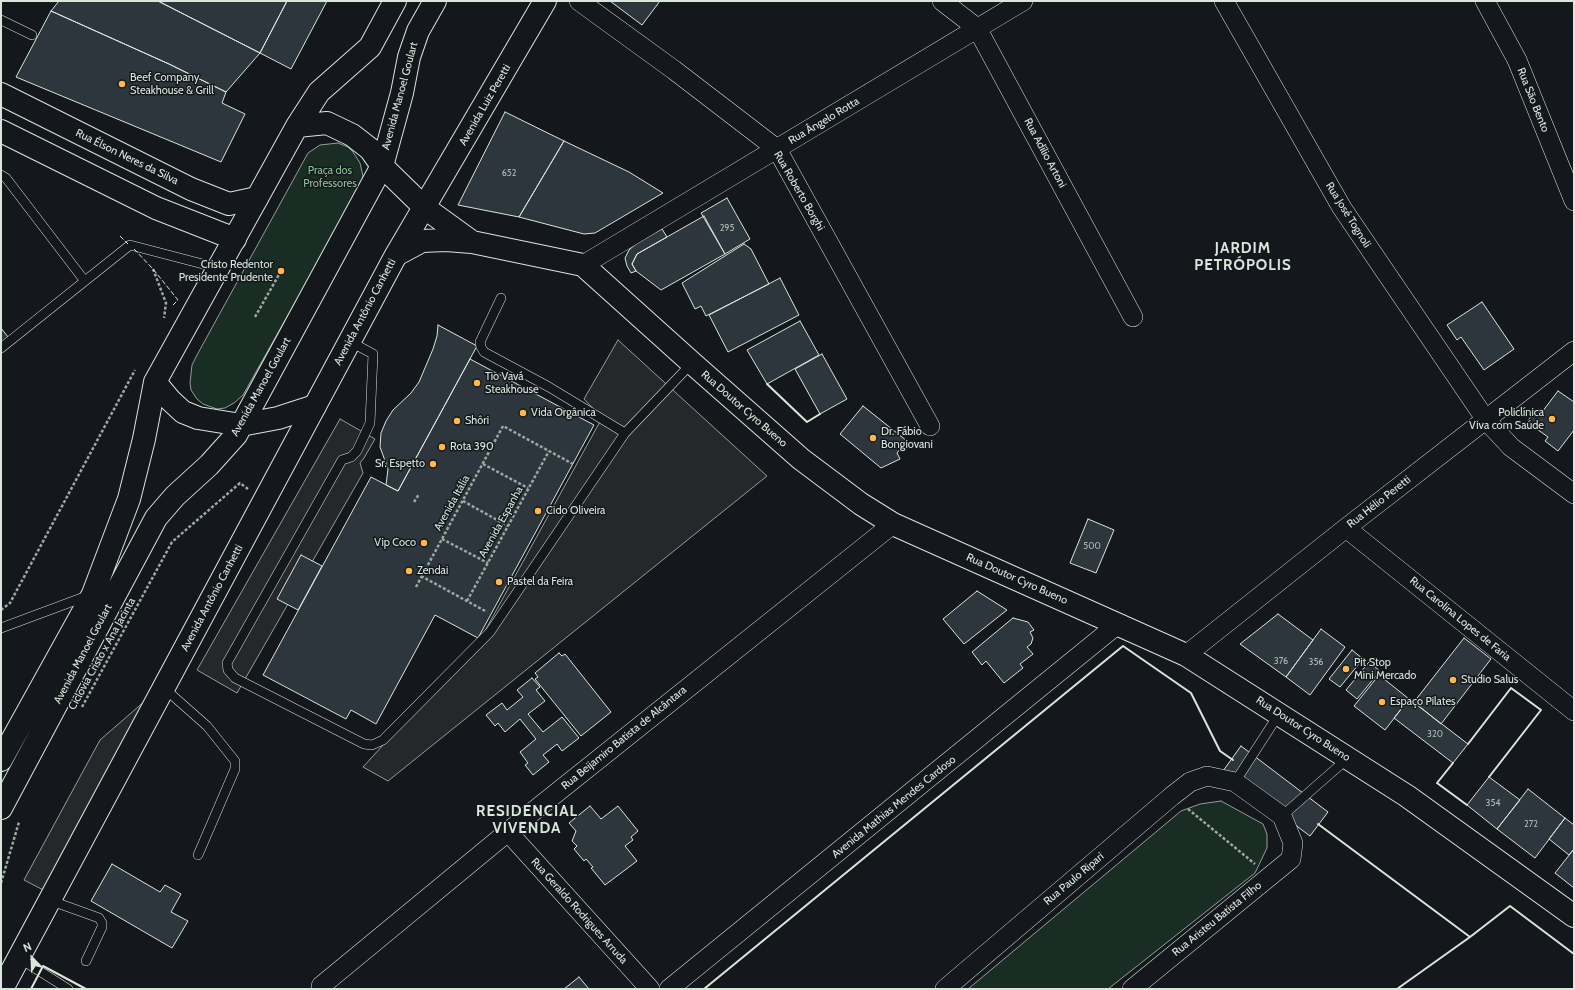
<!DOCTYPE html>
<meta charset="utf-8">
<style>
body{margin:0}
#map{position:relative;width:1575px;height:990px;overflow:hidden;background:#14181c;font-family:Cabin,sans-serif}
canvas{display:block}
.frame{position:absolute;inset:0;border:2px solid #d8e6dc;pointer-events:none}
.north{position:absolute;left:12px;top:938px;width:40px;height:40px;-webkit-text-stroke:3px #14181c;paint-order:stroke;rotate:337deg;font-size:11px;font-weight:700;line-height:16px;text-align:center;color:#d8e6dc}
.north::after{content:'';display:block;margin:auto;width:14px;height:18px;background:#d8e6dc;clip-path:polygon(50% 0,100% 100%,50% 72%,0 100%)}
</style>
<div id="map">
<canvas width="1575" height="990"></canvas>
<div class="frame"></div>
<div class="north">N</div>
</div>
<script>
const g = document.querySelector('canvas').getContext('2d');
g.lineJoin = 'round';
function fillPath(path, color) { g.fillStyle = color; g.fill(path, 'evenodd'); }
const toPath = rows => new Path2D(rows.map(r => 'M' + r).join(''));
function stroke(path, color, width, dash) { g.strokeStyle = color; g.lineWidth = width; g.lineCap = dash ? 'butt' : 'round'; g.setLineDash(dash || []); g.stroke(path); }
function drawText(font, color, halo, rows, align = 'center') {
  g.font = font + ' Cabin,sans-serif'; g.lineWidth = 3; g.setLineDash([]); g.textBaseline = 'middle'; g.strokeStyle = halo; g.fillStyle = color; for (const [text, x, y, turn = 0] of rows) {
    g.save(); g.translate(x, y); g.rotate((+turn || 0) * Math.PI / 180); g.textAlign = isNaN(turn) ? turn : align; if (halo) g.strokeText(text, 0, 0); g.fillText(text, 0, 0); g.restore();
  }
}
const green = toPath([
 [338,143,348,147,353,152,360,163,363,176,359,189,243,395,234,403,225,408,217,409,203,404,197,399,191,390,190,383,192,365,197,355,308,153,320,145,338,143],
 [1221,801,1263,824,1267,834,1267,848,1255,873,1108,989,968,989,1181,811,1200,804,1221,801]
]);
const parking = toPath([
 [618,340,767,476,388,781,363,767,481,638,602,418,584,399,618,340],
 [340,419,375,439,364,458,360,463,363,473,237,693,197,670,340,419],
 [161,687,51,894,24,880,100,740,161,687]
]);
const building = toPath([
 [59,1,158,1,260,53,226,92,169,64,51,11,59,1],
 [158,1,287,1,260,53,158,1],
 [287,1,327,1,291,69,260,53,287,1],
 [610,1,660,1,642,25,610,1],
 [51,11,169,64,226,92,222,103,245,114,221,162,16,77,51,11],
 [505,112,564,141,519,217,458,205,505,112],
 [564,141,629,172,663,193,595,233,584,234,519,217,564,141],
 [727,198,750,239,725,254,701,213,727,198],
 [704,216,725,254,661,290,636,271,632,264,637,254,704,216],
 [662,229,667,237,637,254,632,264,636,271,631,273,627,266,625,258,629,250,638,242,662,229],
 [744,244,751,249,769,284,706,316,701,306,695,309,682,283,744,244],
 [780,278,799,315,728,352,709,315,780,278],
 [1482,302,1514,349,1484,370,1461,337,1457,340,1447,325,1482,302],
 [800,321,819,355,767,384,747,350,800,321],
 [438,325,477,346,398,491,386,485,388,469,380,447,381,433,386,421,393,410,411,393,419,382,433,349,437,336,438,325],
 [1,328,8,337,1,343,1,328],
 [822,354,847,399,820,414,795,369,822,354],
 [470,359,594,425,478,638,435,615,376,724,351,710,346,719,263,675,371,477,398,491,470,359],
 [1558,391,1574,402,1574,430,1558,451,1545,441,1548,437,1527,422,1534,412,1539,416,1558,391],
 [863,406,907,441,897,453,900,459,881,468,840,434,863,406],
 [1088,519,1114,530,1096,573,1070,563,1088,519],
 [301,555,322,566,298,610,277,599,301,555],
 [977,591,1007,610,964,644,943,619,977,591],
 [1278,614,1313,640,1286,677,1240,644,1278,614],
 [1013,618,1028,622,1034,630,1030,632,1033,638,1031,644,1027,647,1033,654,1020,664,1023,668,1004,683,986,661,982,665,972,652,1013,618],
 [1321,629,1345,647,1310,695,1286,677,1321,629],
 [1464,638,1491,659,1441,724,1414,702,1464,638],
 [1352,650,1363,659,1340,687,1329,679,1352,650],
 [559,653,562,656,565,654,611,712,581,736,535,679,538,677,535,673,559,653],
 [1369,662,1380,671,1357,699,1346,690,1369,662],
 [1379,675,1409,699,1385,730,1354,706,1379,675],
 [532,678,540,687,536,690,545,701,528,714,543,732,562,717,579,738,562,751,557,744,543,755,549,762,533,775,525,765,528,763,520,752,536,739,520,719,505,732,498,723,495,726,486,715,502,703,507,710,523,697,517,690,532,678],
 [1409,699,1468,744,1453,763,1394,718,1409,699],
 [1241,746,1328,812,1310,836,1223,771,1241,746],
 [1489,777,1520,800,1497,829,1467,805,1489,777],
 [1528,789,1565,818,1535,858,1497,829,1528,789],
 [590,806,601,819,618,806,638,831,631,837,633,840,625,846,637,861,605,885,591,868,593,867,586,859,584,861,574,849,577,846,572,841,576,831,569,823,590,806],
 [1565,818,1574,825,1574,849,1569,855,1549,839,1565,818],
 [1574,849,1574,888,1555,873,1574,849],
 [112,864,160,892,165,885,181,894,171,912,188,921,172,948,91,901,112,864],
 [579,977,589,989,564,989,579,977]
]);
const path = toPath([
 [153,269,166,303,164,318],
 [255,317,281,271],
 [483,464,528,488],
 [463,501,508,526],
 [414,502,419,494],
 [442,539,488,563],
 [421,576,487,612],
 [416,587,503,426,573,464],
 [467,601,549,451],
 [1,610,10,603,135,370],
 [82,707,172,542,240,483,248,489],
 [1188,809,1255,864],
 [1,883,19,822]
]);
const service = toPath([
 [1,20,32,35],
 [1,175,6,178,84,280],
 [501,298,480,342,481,347,484,352,549,387,625,433],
 [349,341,373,354,370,423,357,451,351,457,342,460,227,663,228,670,235,678,364,744,372,745,383,740,490,632,625,433,692,363],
 [1,348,130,245,218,268],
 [1,628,87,596],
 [164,688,207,726,235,761,235,769,198,855],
 [1235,782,1279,714],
 [1282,816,1348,758],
 [49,900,99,918,102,923,102,927,86,961],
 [19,958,68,989]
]);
const minor = toPath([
 [579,1,674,70,777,149,930,426],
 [942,1,977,28,1133,317],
 [1224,1,1342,208,1486,420,1511,447,1574,494],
 [1485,1,1517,60,1574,201],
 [583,265,1023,1],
 [1346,528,1574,711],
 [1186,655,1346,528,1574,351],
 [508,832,650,989],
 [324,989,321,986,515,826,893,524],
 [669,989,1118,624],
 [945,989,1172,796,1190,782,1207,776,1235,782,1282,816,1293,843,1291,859,1132,989]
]);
const tertiary = toPath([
 [1,94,191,189,229,204,257,198],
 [1,131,156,208,235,239],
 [425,208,472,242],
 [396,255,422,241,446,240,472,242,583,265,692,363,801,459,861,504,893,524,1186,655,1407,796,1574,916],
 [2,989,396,255,545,1]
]);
const secondary = toPath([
 [297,126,327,123,352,135,370,149,382,166,425,208],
 [155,382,170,400,183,412,198,418,241,425,278,418,315,406],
 [1,760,93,594,129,499,144,439,155,382,297,126,319,92,370,47,395,1],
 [1,808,156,518,175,496,209,465,236,435,382,166,402,93,409,57,418,31,435,1]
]);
const fence = toPath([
 [120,236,128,244],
 [134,249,153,269,178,300,173,305]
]);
const wall = toPath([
 [767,384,807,422,820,414],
 [1468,744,1511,688,1541,710,1489,777],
 [1453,763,1437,783,1467,805],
 [1318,824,1470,937],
 [31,989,43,966,86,989],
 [704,989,1123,646,1191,693,1220,751,1233,760],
 [1397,989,1470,937,1510,906,1574,954]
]);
const markers = [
 [122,84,4,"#ffb74d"],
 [281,271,4,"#ffb74d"],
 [477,383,4,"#ffb74d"],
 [523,413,4,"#ffb74d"],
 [1552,419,4,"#ffb74d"],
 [457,421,4,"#ffb74d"],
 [873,438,4,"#ffb74d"],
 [442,447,4,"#ffb74d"],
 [433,464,4,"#ffb74d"],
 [538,511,4,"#ffb74d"],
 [424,543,4,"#ffb74d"],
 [409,571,4,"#ffb74d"],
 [499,582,4,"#ffb74d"],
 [1346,669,4,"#ffb74d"],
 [1453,680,4,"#ffb74d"],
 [1382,702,4,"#ffb74d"]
];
const numberNames = [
 ["652",509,173],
 ["295",727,228],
 ["500",1092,546],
 ["376",1281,661],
 ["356",1316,662],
 ["320",1435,734],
 ["354",1493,803],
 ["272",1531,824]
];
const poiNames = [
 ["Beef Company",130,78],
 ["Steakhouse & Grill",130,91],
 ["Cristo Redentor",273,265,"right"],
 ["Presidente Prudente",273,278,"right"],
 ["Tio Vavá",485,377],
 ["Steakhouse",485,390],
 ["Vida Orgânica",531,413],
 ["Policlínica",1544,413,"right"],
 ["Viva com Saúde",1544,426,"right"],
 ["Shôri",465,421],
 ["Dr. Fábio",881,432],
 ["Bongiovani",881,445],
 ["Rota 390",450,447],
 ["Sr. Espetto",425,464,"right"],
 ["Cido Oliveira",546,511],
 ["Vip Coco",416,543,"right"],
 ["Zendai",417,571],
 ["Pastel da Feira",507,582],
 ["Pit Stop",1354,663],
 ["Mini Mercado",1354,676],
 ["Studio Salus",1461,680],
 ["Espaço Pilates",1390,702]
];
const streetNames = [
 ["Avenida Manoel Goulart",400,96,-75],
 ["Rua São Bento",1533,100,68],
 ["Avenida Luiz Peretti",485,105,-60],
 ["Rua Ângelo Rotta",824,121,-31],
 ["Rua Adílio Artoni",1045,153,62],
 ["Rua Élson Neres da Silva",127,157,26],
 ["Rua Roberto Borghi",799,191,60],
 ["Rua José Tognoli",1348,215,58],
 ["Avenida Antônio Canhetti",365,312,-62],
 ["Avenida Manoel Goulart",261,387,-61],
 ["Rua Doutor Cyro Bueno",744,409,41],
 ["Rua Hélio Peretti",1379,502,-38],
 ["Avenida Itália",452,503,-61],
 ["Avenida Espanha",501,522,-61],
 ["Rua Doutor Cyro Bueno",1017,579,24],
 ["Avenida Antônio Canhetti",212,598,-62],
 ["Rua Carolina Lopes de Faria",1460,619,39],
 ["Avenida Manoel Goulart",83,654,-62],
 ["Ciclovia Cristo x Ana Jacinta",102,654,-61],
 ["Rua Doutor Cyro Bueno",1303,729,33],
 ["Rua Beijamiro Batista de Alcântara",624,738,-39],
 ["Avenida Mathias Mendes Cardoso",894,807,-39],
 ["Rua Paulo Ripari",1074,879,-40],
 ["Rua Geraldo Rodrigues Arruda",579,911,48],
 ["Rua Aristeu Batista Filho",1217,919,-39]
];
const parkNames = [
 ["Praça dos",330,171],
 ["Professores",330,184]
];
const districtNames = [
 ["JARDIM",1243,249],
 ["PETRÓPOLIS",1243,266],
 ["RESIDENCIAL",527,812],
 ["VIVENDA",527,829]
];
fillPath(green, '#1a2d24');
stroke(green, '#939e99', 1);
fillPath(parking, '#24282b');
stroke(parking, '#939e99', 1);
fillPath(building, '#2c363c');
stroke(building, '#d8e6dc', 1);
stroke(service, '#d8e6dc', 10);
stroke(minor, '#d8e6dc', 20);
stroke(tertiary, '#d8e6dc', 24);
stroke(secondary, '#d8e6dc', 24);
stroke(path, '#9da8a2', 2.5, [3, 2]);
stroke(service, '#14181c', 9);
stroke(minor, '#14181c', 19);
stroke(tertiary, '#14181c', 22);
stroke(secondary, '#14181c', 22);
stroke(fence, '#d8e6dc', 1, [5, 2]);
stroke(wall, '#d8e6dc', 2);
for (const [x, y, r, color] of markers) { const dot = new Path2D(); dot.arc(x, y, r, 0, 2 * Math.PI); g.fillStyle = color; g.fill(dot); stroke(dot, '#14181c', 1.5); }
drawText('9px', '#adbab4', null, numberNames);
drawText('11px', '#d8e6dc', '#14181c', poiNames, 'left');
drawText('11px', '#d8e6dc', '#14181c', streetNames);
drawText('11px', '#8ac095', '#14181c', parkNames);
g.letterSpacing = '1px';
drawText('bold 15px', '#d8e6dc', '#14181c', districtNames);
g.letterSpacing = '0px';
</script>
